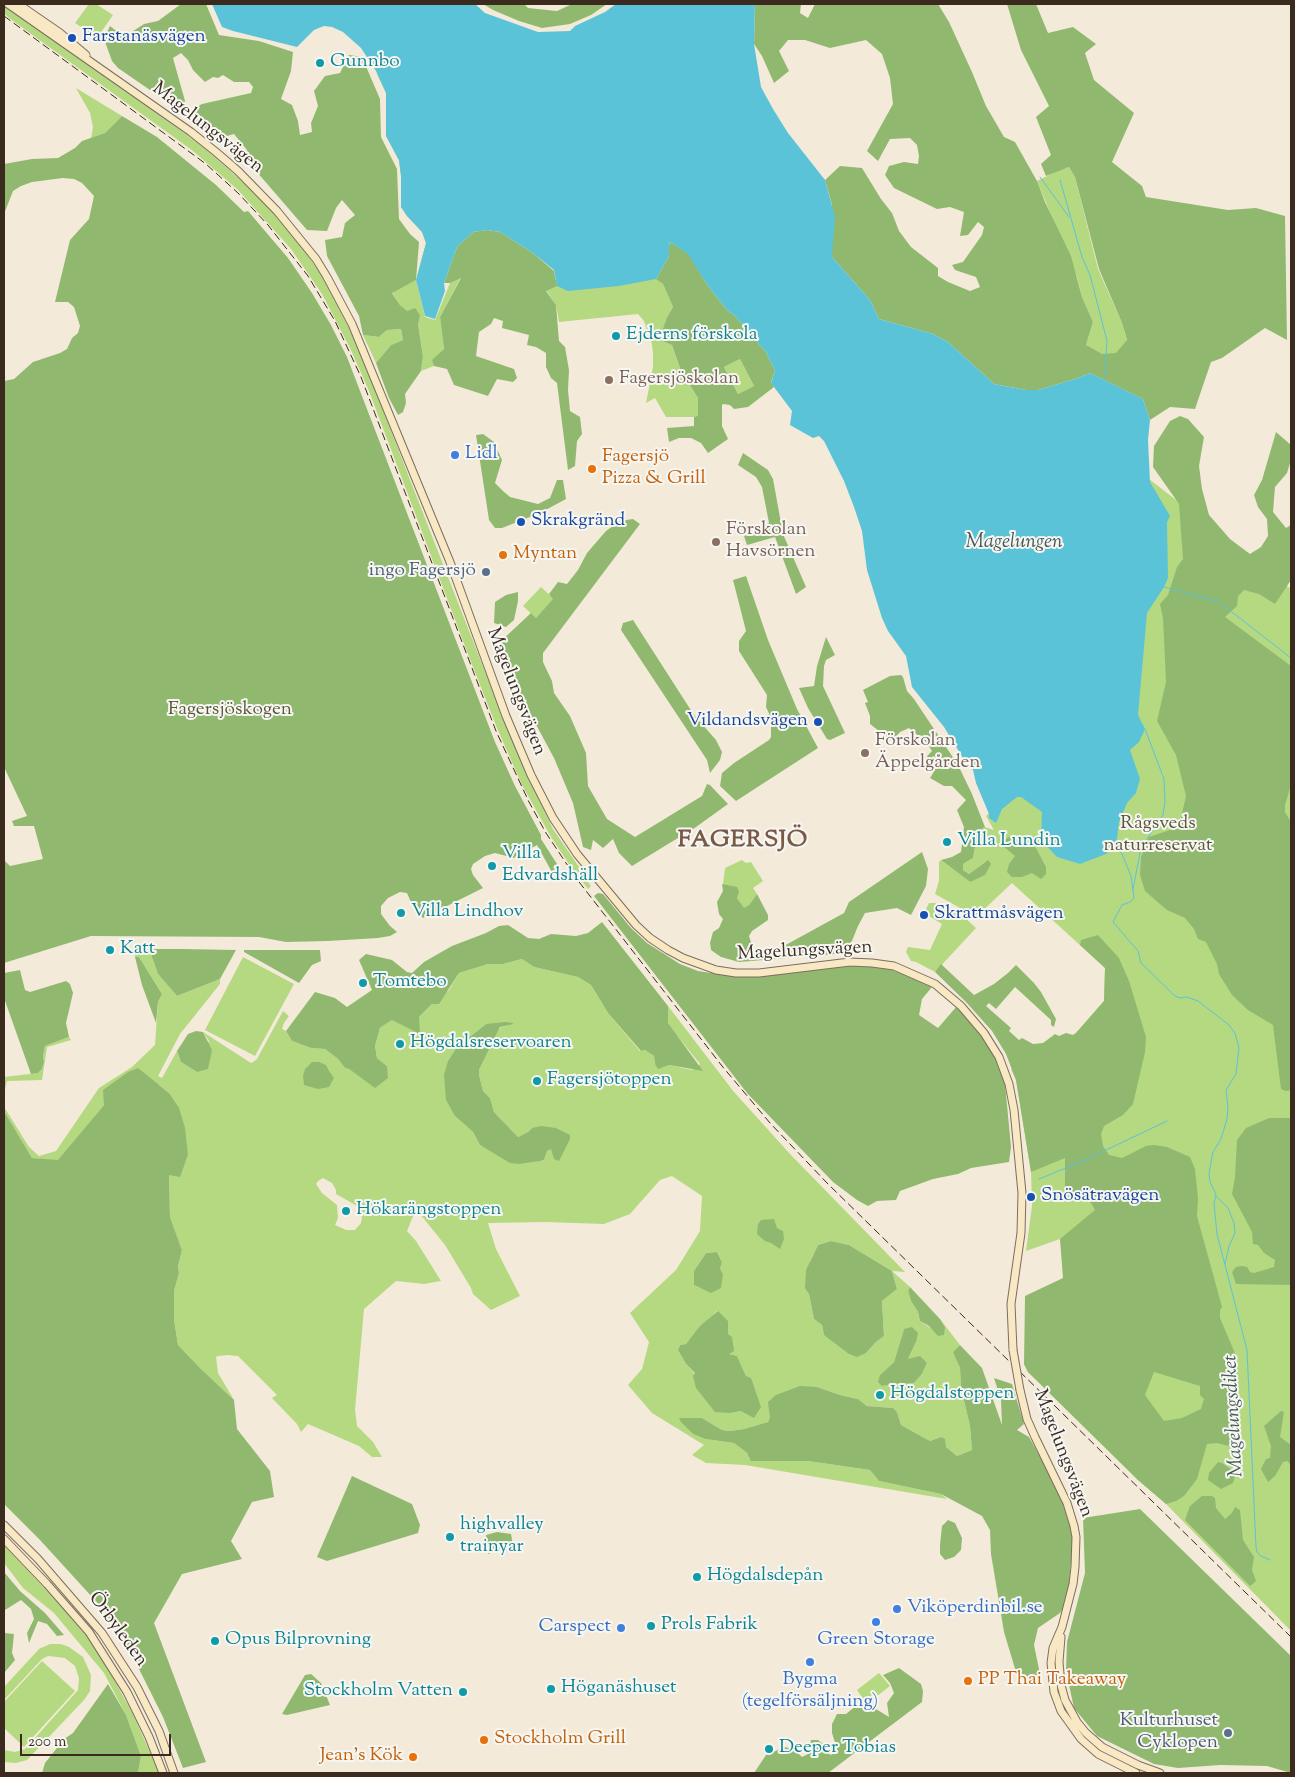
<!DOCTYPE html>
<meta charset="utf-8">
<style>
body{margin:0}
#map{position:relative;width:1295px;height:1777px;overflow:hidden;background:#f4eada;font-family:"Sorts Mill Goudy",serif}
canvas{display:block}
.frame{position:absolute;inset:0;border:5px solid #3b2a1e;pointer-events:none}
.scale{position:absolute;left:20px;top:1734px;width:151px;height:22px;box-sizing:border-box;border:2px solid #3b2a1e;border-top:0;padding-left:6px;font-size:15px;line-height:18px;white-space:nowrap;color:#3b2a1e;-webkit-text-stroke:4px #f6f6f2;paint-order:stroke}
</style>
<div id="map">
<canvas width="1295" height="1777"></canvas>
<div class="frame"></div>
<div class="scale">200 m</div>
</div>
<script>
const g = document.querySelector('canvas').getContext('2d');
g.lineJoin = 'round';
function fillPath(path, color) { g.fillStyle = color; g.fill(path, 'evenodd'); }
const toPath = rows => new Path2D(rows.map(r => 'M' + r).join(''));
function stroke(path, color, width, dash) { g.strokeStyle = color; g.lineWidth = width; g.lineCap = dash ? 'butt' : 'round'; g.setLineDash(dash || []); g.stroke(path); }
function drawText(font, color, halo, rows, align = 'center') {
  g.font = font + ' "Sorts Mill Goudy",serif'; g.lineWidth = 4; g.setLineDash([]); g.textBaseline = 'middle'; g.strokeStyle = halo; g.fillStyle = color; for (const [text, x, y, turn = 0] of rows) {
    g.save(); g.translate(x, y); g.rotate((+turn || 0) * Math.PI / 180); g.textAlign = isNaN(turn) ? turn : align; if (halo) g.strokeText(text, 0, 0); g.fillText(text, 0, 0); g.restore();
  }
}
const green = toPath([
 [89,4,96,4,113,15,97,38,75,23],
 [4,5,201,145,244,183,275,214,301,245,329,287,359,349,482,664,530,781,553,829,579,867,578,869,591,886,588,889,571,867,551,837,522,785,497,728,471,662,369,391,350,348,322,294,291,249,238,190,193,151,9,18,4,13],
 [376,72,448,174,416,280,425,317,435,320,450,283,461,277,440,317,444,349,433,360,434,366,421,371,423,357,418,324,400,305,392,292,416,280,426,243,422,232,407,216,401,207,401,176,399,161,386,136,386,93],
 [76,88,122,116,105,133,91,139,93,127,90,113],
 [1069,167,1075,177,1098,269,1122,323,1143,399,1090,373,1086,345,1093,322,1082,297,1077,277,1037,181,1059,170],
 [600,232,663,284,673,307,667,317,662,331,663,340,672,345,681,371,698,398,698,417,666,417,655,398,646,403,653,367,653,354,652,344,644,321,638,314,559,322,556,305,546,290],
 [401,329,403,340,391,345,376,363,363,335,379,337,387,330],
 [740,359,754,386,738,394,724,367],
 [1140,472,1291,589,1291,1631,1166,1504,1138,1480,1028,1372,1024,1364,1067,1289,1060,1239,1026,1251,1032,1206,1031,1172,1016,1080,1011,1069,1076,1033,1104,1001,1105,968,1012,883,976,917,935,894,939,881,939,862,941,860,970,882,988,860,969,874,963,870,963,864,973,858,975,847,982,837,977,831,985,827,994,830,986,816,1065,739],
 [541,587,554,599,536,618,523,606],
 [742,860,746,863,751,862,763,881,753,888,757,894,749,905,744,909,737,898,723,884,725,868],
 [929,903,935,903,965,918,976,928,935,972,916,962,911,961,906,952,908,947,930,950,942,924,924,913],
 [134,949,149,949,158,974,177,996,220,979,220,984,180,1034,158,1076,162,1078,177,1051,181,1062,197,1072,209,1041,203,1032,251,1063,253,1062,257,1059,283,1011,289,1016,284,1023,282,1029,286,1031,292,1041,311,1048,325,1049,338,1059,345,1068,349,1069,375,1087,387,1066,377,1058,375,1046,380,1028,392,1020,419,1017,432,1004,449,990,459,973,488,964,503,964,522,959,534,967,578,977,591,985,608,1013,640,1051,645,1050,654,1056,655,1064,669,1065,692,1070,700,1064,667,1023,668,1006,734,1092,790,1154,905,1272,892,1271,910,1287,908,1291,911,1301,918,1312,920,1321,935,1331,945,1327,940,1319,960,1345,954,1352,960,1368,961,1388,970,1426,972,1450,957,1456,946,1447,941,1437,930,1441,901,1425,897,1412,893,1408,867,1406,858,1399,840,1395,817,1387,770,1417,768,1422,744,1429,730,1431,722,1430,702,1418,679,1418,693,1434,705,1439,734,1443,747,1453,752,1461,808,1461,870,1470,879,1481,941,1494,947,1499,745,1465,706,1463,692,1455,704,1445,652,1413,628,1385,642,1369,649,1342,630,1313,676,1270,700,1231,702,1196,672,1176,660,1180,630,1214,604,1224,546,1222,488,1223,496,1249,520,1296,491,1310,473,1294,471,1288,445,1245,416,1209,407,1231,416,1241,441,1281,424,1284,396,1281,364,1309,355,1410,357,1426,373,1442,382,1457,372,1457,359,1446,308,1424,301,1432,297,1424,272,1398,277,1395,238,1356,228,1355,218,1356,216,1357,218,1373,234,1400,201,1369,178,1345,174,1320,174,1291,179,1273,178,1266,182,1250,170,1217,169,1174,185,1163,188,1155,169,1093,159,1085,104,1105,58,1161,32,1158,4,1111,4,1107,29,1147,39,1156,56,1151,99,1088,132,1067,155,1045,158,1002,162,994,139,957,135,957],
 [486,1024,510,1025,501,1027,498,1031,479,1070,479,1075,483,1091,490,1098,494,1112,518,1137,528,1132,532,1128,570,1139,547,1150,544,1160,520,1164,480,1145,473,1132,455,1116,462,1040,471,1036],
 [323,1178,332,1183,336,1190,336,1194,359,1207,362,1217,361,1223,355,1230,346,1230,335,1225,338,1218,337,1205,322,1193,316,1184,318,1181],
 [831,1241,849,1245,892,1271,897,1289,882,1301,884,1336,876,1342,866,1353,824,1335,822,1325,814,1319,809,1294,810,1261,818,1245],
 [717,1252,722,1262,720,1269,700,1288,694,1285,694,1271,706,1253],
 [717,1311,727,1321,729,1354,737,1356,746,1376,741,1411,730,1413,686,1364,678,1350,680,1345,686,1344],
 [904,1329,916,1342,908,1359,927,1363,922,1374,914,1383,882,1386,880,1375,894,1362],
 [243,957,294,984,255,1056,205,1030],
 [69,1037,71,1040,47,1047,42,1080,7,1081,4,1093,4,1077,38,1073,42,1069,44,1062,43,1057,45,1046],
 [4,1545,74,1619,98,1651,133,1714,159,1773,138,1773,141,1756,126,1715,104,1673,54,1613,23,1588,4,1563],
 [50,1644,61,1644,69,1647,83,1657,91,1675,90,1691,84,1700,27,1760,16,1763,4,1762,4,1750,15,1752,25,1749,78,1690,79,1678,75,1666,65,1658,48,1656,42,1659,4,1700,4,1687,39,1649],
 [42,1661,75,1691,24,1747,4,1728,4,1702],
 [879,1673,890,1686,867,1704,857,1690]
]);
const forest = toPath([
 [181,4,206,4,219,35,259,41,293,52,291,71,281,99,292,105,298,121,300,135,312,132,311,123,318,106,314,91,325,76,340,73,349,55,362,57,380,99,381,137,397,169,399,219,410,234,419,242,416,280,392,293,400,305,407,311,415,308,420,315,418,324,423,357,421,371,405,394,406,403,403,412,398,415,389,398,376,363,391,345,403,340,401,329,387,330,379,337,363,335,359,316,327,256,325,240,342,237,345,223,355,215,342,200,336,208,327,231,307,230,250,164,247,150,234,134,216,139,189,117,193,109,202,104,251,93,253,87,249,82,234,82,223,75,218,78,213,77,205,82,193,70,188,60,181,53,173,58,185,101,182,112,118,68,112,61,104,39,110,26,124,37,144,24,158,21],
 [483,4,524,4,528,8,557,11,572,4,607,4,591,15,570,24,542,28,519,21,493,10],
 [755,4,801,4,800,13,808,18,815,4,938,4,949,22,972,72,986,106,1004,137,1015,142,1037,181,1045,202,1071,256,1082,297,1093,322,1086,345,1102,354,1116,353,1127,340,1122,323,1099,269,1075,177,1069,167,1046,176,1041,164,1051,155,1036,117,1049,106,1021,50,1007,4,1036,4,1048,33,1073,27,1096,44,1085,53,1094,80,1134,113,1112,162,1142,186,1146,197,1228,210,1256,208,1285,216,1287,340,1265,328,1222,358,1211,362,1195,409,1170,407,1150,420,1143,399,1090,373,1078,378,1038,390,1026,390,994,384,948,342,933,334,879,319,870,300,832,257,832,205,825,180,840,166,862,168,881,199,892,213,899,231,911,247,938,268,938,276,948,282,970,291,980,287,976,277,955,270,952,265,963,262,982,235,984,227,978,222,968,235,960,236,964,212,950,207,937,209,894,188,885,175,889,166,904,162,918,164,919,156,917,145,910,138,890,139,878,161,867,151,893,104,890,78,882,54,866,40,830,48,805,40,788,40,779,51,789,71,774,83,762,56,754,44],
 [122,116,157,137,216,185,244,212,248,211,288,258,312,293,331,325,347,357,495,742,515,786,541,835,541,839,557,864,553,874,537,845,514,858,495,853,485,856,473,864,471,869,473,875,483,888,423,918,413,907,407,893,400,892,388,898,381,906,381,914,390,926,397,932,390,936,378,938,328,941,286,942,259,937,91,936,4,963,4,860,10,866,43,859,34,826,14,826,12,821,27,816,4,767,4,381,14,379,33,362,60,353,67,349,72,338,78,333,80,326,74,307,68,302,55,302,70,240,89,219,94,196,82,183,74,179,63,178,32,182,21,186,13,191,4,214,4,164,32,159,58,158,75,148,82,141,105,133],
 [487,230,500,232,533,253,554,271,557,286,546,291,556,305,559,341,565,347,569,370,568,390,570,411,580,417,582,434,577,441,575,466,568,470,557,383,551,378,546,367,546,353,536,347,527,345,529,335,502,328,503,321,494,318,491,324,479,332,476,356,514,369,517,378,513,382,497,379,488,396,454,385,447,369,434,366,432,360,444,349,440,317,461,278,450,283,444,283,457,247,473,232],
 [670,242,689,254,708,286,727,310,734,315,766,352,775,371,771,382,774,387,748,407,734,409,730,405,723,404,722,405,722,426,728,439,708,453,701,443,691,438,679,438,669,442,667,428,694,426,694,417,698,416,698,398,681,371,672,345,663,341,662,331,667,317,673,307,663,284,656,279,669,256,669,246],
 [740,359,754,386,738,394,724,367],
 [1180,416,1188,419,1204,437,1199,466,1202,489,1209,515,1230,539,1250,554,1261,547,1268,536,1267,519,1258,507,1254,495,1262,480,1276,432,1291,445,1291,460,1287,473,1275,487,1273,512,1286,528,1291,525,1291,580,1275,604,1259,594,1244,590,1238,596,1237,606,1225,617,1291,666,1291,785,1285,805,1285,812,1291,822,1291,1090,1286,1091,1281,1089,1273,1025,1248,1010,1232,995,1219,974,1217,964,1206,942,1198,939,1194,929,1185,918,1167,910,1145,891,1140,875,1141,857,1149,837,1179,827,1186,796,1176,755,1157,721,1166,682,1163,618,1160,604,1168,595,1177,567,1183,559,1179,504,1153,467,1154,446,1170,421],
 [483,434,494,442,502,460,495,483,503,491,510,497,538,504,550,498,557,480,563,480,566,499,540,513,502,528,495,528,489,520,476,435],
 [743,453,768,470,773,479,783,534,806,587,796,594,775,537,747,545,744,536,760,531,769,523,762,487,756,477,738,465],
 [633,519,640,524,543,653,543,662,552,681,554,693,570,716,586,753,588,786,607,819,635,837,702,796,707,784,710,785,728,804,696,827,632,866,619,853,613,839,603,848,593,840,591,850,583,847,573,803,554,758,518,691,501,641,531,613,536,618,553,599,549,594,558,582,567,584,578,570,587,553,606,531,620,521],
 [746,576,768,640,797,709,818,748,736,801,720,786,722,773,734,763,769,740,771,737,771,718,766,707,767,695,739,651,739,641,746,631,733,580],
 [518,592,518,601,514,620,506,627,494,623,495,602,506,595],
 [633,620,694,715,716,740,722,752,720,760,710,773,707,760,621,630,623,623],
 [826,637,835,655,826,660,824,666,823,686,845,733,830,740,827,739,808,708,799,688,814,686,817,666],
 [901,675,903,677,907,691,914,699,958,765,972,794,985,827,978,831,982,837,975,847,973,858,963,864,963,870,969,874,988,860,991,864,985,875,970,882,941,860,952,857,961,852,964,827,957,810,966,800,952,786,944,786,930,778,935,770,927,756,932,751,927,743,909,728,900,732,892,741,870,724,870,716,865,703,868,702,863,690,890,676],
 [1009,837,1029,843,1036,848,1046,867,1046,874,1041,879,1032,873,1022,877,1012,877,1007,872,1009,864,1015,856,1003,846,1006,839],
 [922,852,928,869,926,886,911,915,897,908,865,913,858,926,847,953,739,962,721,957,711,950,710,943,713,932,719,928,723,919,719,914,717,902,723,891,722,884,737,887,739,892,737,898,744,908,749,905,757,894,768,915,768,920,752,931,749,936,755,955,762,958,844,913,849,902],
 [598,893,603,894,631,928,647,943,680,964,698,971,737,977,759,977,851,966,872,967,892,970,913,977,932,987,922,999,919,1015,938,1028,957,1006,981,1034,996,1058,1005,1084,1011,1147,1009,1162,971,1168,958,1174,933,1179,900,1191,896,1200,877,1201,868,1206,857,1200,833,1182,747,1093,594,896],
 [602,922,668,1006,668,1023,703,1071,669,1065,658,1069,655,1064,654,1056,645,1050,641,1051,608,1013,591,985,578,977,534,967,522,959,503,964,488,964,459,973,439,1004,432,1004,419,1017,420,1034,392,1020,380,1028,375,1046,377,1058,387,1066,388,1078,375,1088,349,1069,345,1068,338,1059,325,1049,311,1048,292,1041,286,1031,315,992,335,998,347,1007,372,990,359,960,366,954,392,960,407,972,412,973,424,962,452,946,486,933,499,926,508,925,528,938,539,939,551,934,576,936,588,933],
 [1098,935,1119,958,1129,981,1146,1037,1145,1052,1133,1104,1123,1115,1104,1126,1101,1134,1103,1146,1109,1155,1122,1158,1146,1146,1154,1145,1167,1147,1190,1157,1195,1169,1198,1198,1197,1216,1222,1307,1220,1310,1220,1318,1237,1358,1238,1389,1235,1414,1228,1424,1233,1435,1228,1446,1217,1443,1207,1444,1197,1479,1184,1496,1176,1501,1166,1504,1138,1480,1028,1372,1024,1364,1025,1296,1063,1278,1060,1239,1095,1210,1088,1198,1076,1199,1065,1192,1065,1158,1031,1172,1016,1080,1006,1054,992,1031,966,1002,935,972,941,964,974,995,994,984,1008,973,1016,965,1034,983,1041,992,1056,1019,1054,1027,1051,1025,1051,1020,1015,987,996,1009,989,1003,986,1006,1011,1028,1009,1031,1019,1040,1022,1038,1033,1044,1043,1043,1055,1034,1059,1036,1066,1033,1073,1035,1076,1033,1104,1001,1105,968,1080,945,1081,940],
 [1154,1372,1200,1386,1200,1395,1204,1399,1201,1409,1182,1418,1164,1421,1145,1395],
 [149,949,183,949,236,950,220,979,177,996,158,974],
 [244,950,320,950,321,961,312,965,299,983,244,952],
 [135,957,139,957,162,994,158,1002,156,1023,142,985],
 [20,970,25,990,30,992,66,981,70,984,73,993,66,1023,69,1037,45,1046,43,1057,44,1062,42,1069,38,1073,31,1074,4,998,4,973],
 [505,1022,514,1023,510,1025,500,1027,479,1070,479,1075,483,1091,490,1098,494,1112,518,1137,528,1132,532,1128,541,1126,556,1128,570,1135,570,1139,559,1161,554,1159,551,1149,547,1151,544,1160,540,1161,520,1164,510,1163,480,1145,473,1132,455,1116,446,1100,444,1075,448,1061,462,1040,471,1036,486,1024],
 [196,1031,203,1032,212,1050,208,1069,197,1072,181,1062,177,1051,188,1034],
 [312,1062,319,1062,326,1065,329,1071,334,1078,329,1087,318,1089,304,1085,303,1076,305,1069],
 [138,1068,169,1093,179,1108,185,1128,188,1155,180,1177,169,1175,170,1217,182,1250,178,1266,179,1273,174,1291,174,1320,178,1345,201,1369,234,1400,237,1429,270,1471,274,1497,252,1502,231,1541,242,1559,182,1574,154,1623,206,1762,183,1768,163,1717,137,1665,103,1609,40,1540,4,1504,4,1111,32,1158,58,1160,104,1105,103,1090,128,1072],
 [1269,1118,1291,1118,1291,1285,1236,1284,1232,1272,1236,1267,1242,1266,1247,1267,1250,1272,1254,1273,1274,1267,1275,1260,1264,1253,1258,1245,1253,1244,1252,1232,1232,1194,1235,1177,1237,1140,1246,1128],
 [774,1219,777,1228,783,1231,784,1239,780,1249,771,1243,765,1241,757,1234,758,1224,761,1220],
 [831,1241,849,1245,892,1271,897,1289,882,1301,884,1336,876,1342,866,1353,857,1357,849,1354,824,1335,822,1325,814,1319,809,1294,805,1288,806,1270,818,1245],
 [717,1252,722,1262,720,1269,723,1274,721,1288,711,1293,694,1285,694,1271,706,1253],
 [910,1287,940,1319,945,1327,944,1335,938,1336,929,1326,920,1321,918,1312,911,1301,908,1291],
 [718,1311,728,1321,728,1334,732,1337,734,1351,729,1354,737,1356,746,1376,751,1378,761,1407,754,1418,741,1411,730,1413,715,1412,696,1388,693,1376,695,1373,686,1364,678,1350,680,1345,686,1344,700,1326],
 [912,1327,918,1333,916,1342,908,1359,920,1356,927,1363,922,1374,914,1383,882,1386,878,1382,880,1375,894,1362,904,1329],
 [960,1345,982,1368,1002,1425,1001,1400,994,1378,1012,1384,1024,1424,1017,1430,1029,1437,1063,1498,1070,1519,1073,1541,1067,1603,1060,1613,1038,1628,1034,1645,1040,1674,1025,1682,1016,1672,1004,1632,991,1554,990,1530,982,1516,941,1494,879,1481,870,1470,808,1461,751,1461,747,1453,734,1443,705,1439,693,1434,681,1422,679,1418,702,1418,722,1430,730,1431,744,1429,768,1422,770,1417,768,1402,776,1395,800,1386,817,1387,840,1395,858,1399,867,1406,893,1408,897,1412,901,1425,930,1441,941,1437,945,1439,946,1447,957,1456,972,1450,970,1426,961,1388,960,1368,953,1352],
 [1281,1411,1284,1412,1280,1437,1291,1445,1291,1465,1287,1461,1283,1462,1275,1476,1268,1482,1261,1469,1266,1459,1270,1458,1271,1446,1264,1426],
 [1218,1462,1222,1463,1236,1473,1233,1483,1221,1489,1208,1480,1209,1473],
 [352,1476,412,1504,420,1525,418,1533,327,1561,317,1557],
 [1202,1496,1212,1496,1215,1498,1216,1508,1225,1519,1232,1513,1235,1507,1240,1510,1243,1540,1254,1557,1252,1570,1256,1581,1250,1586,1185,1520,1190,1506],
 [1140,1509,1291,1656,1291,1773,1267,1766,1220,1765,1178,1768,1154,1764,1097,1736,1074,1708,1066,1671,1067,1642,1085,1573,1083,1518],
 [948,1520,955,1523,962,1538,961,1550,954,1557,945,1560,940,1554,940,1545,942,1526],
 [497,1532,511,1534,513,1545,488,1554,486,1535],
 [4,1572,20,1591,45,1613,64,1635,57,1636,47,1624,38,1621,29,1643,27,1633,34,1619,31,1609,21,1600,5,1610,4,1617],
 [4,1626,5,1633,14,1634,12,1653,15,1660,4,1673],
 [899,1668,921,1684,923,1691,922,1702,828,1773,754,1773,766,1755,785,1747,795,1750,802,1757,808,1754,811,1740,818,1740,826,1746,830,1755,838,1752,832,1733,832,1724,837,1714,846,1714,857,1705,871,1706,889,1717,887,1703,894,1693,890,1683,883,1675],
 [311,1674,321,1683,330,1705,287,1715,282,1714,305,1675],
 [108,1684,126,1715,141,1756,138,1773,42,1773,45,1763,64,1739,73,1733]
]);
const water = toPath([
 [212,4,475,4,485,13,538,32,570,31,575,26,605,12,616,4,755,4,754,44,761,87,773,109,788,133,825,180,835,217,832,257,870,300,879,319,933,334,948,342,994,384,1026,390,1038,390,1078,378,1090,373,1143,399,1150,420,1148,440,1150,482,1170,516,1167,522,1168,578,1164,587,1147,613,1138,715,1145,729,1139,742,1130,750,1140,779,1136,793,1127,803,1119,822,1117,839,1106,854,1080,864,1057,857,1041,840,1042,812,1021,797,1017,797,1002,809,996,823,989,818,989,814,976,783,973,770,963,758,944,727,912,687,906,656,888,631,882,618,867,570,862,531,854,507,844,481,824,441,819,436,813,438,790,425,792,411,771,383,775,371,766,352,734,315,727,310,708,286,688,254,670,242,669,246,669,256,656,279,619,286,568,291,557,286,554,270,533,253,500,232,487,230,473,232,457,247,444,283,445,291,435,319,425,316,416,280,426,243,422,232,407,216,401,207,401,176,399,160,386,136,386,93,376,71,361,48,343,32,332,27,324,26,314,30,297,47,233,31,222,27]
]);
const stream = toPath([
 [1040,177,1069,217],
 [1060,180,1082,257,1090,275,1107,341,1104,379],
 [1164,587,1219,602,1291,658],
 [1113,844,1122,854,1127,866,1131,876,1134,898,1130,902,1122,905,1113,922,1138,951,1141,963,1175,996,1180,998,1187,997,1198,1001,1229,1025,1235,1033,1239,1048,1236,1074,1226,1090,1228,1108,1227,1119,1221,1139,1213,1152,1209,1173,1210,1182,1216,1194,1214,1204,1217,1234,1247,1350,1256,1547,1257,1552,1261,1556,1270,1560],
 [1133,889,1141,848,1163,815,1165,801,1164,779,1145,729],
 [1039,1179,1083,1161,1167,1121],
 [1216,1196,1228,1208,1234,1223,1235,1233,1229,1246,1225,1264]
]);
const secondary = toPath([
 [8,4,191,132,216,152,238,171,277,211,316,259,327,277,352,324,450,562,506,716,531,775,553,818,577,854,636,925,650,938,668,950,683,958,716,970,736,973,759,973,850,962,872,963,894,966,935,984,961,1006,984,1033,999,1057,1009,1084,1014,1110,1022,1193,1021,1233,1011,1304,1013,1350],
 [18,4,60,33,86,55],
 [1020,1390,1027,1419,1035,1437,1067,1503,1074,1526,1076,1537,1075,1567,1073,1584,1062,1627,1053,1648,1051,1663,1054,1692,1061,1711,1081,1739,1098,1754,1136,1773],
 [4,1525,38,1559,102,1633,137,1687,159,1731,174,1773],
 [4,1539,47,1584,89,1632,127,1692,149,1737,163,1773],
 [1061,1637,1059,1662,1061,1685,1065,1700,1077,1722,1086,1733,1102,1747,1138,1765,1160,1773]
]);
const rail = toPath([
 [4,16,206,164,238,193,268,225,308,276,335,321,361,377,496,731,529,802,546,833,576,878,722,1066,770,1123,827,1183,1291,1637]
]);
const secondaryBridge = toPath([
 [1013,1350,1020,1390]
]);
const markers = [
 [72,38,5,"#1a4fb4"],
 [320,63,5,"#0f9aa8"],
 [616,336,5,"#0f9aa8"],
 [609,380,5,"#8d6e63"],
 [455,455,5,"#3f7fe0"],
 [592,469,5,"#e8710a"],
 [521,522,5,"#1a4fb4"],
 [716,542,5,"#8d6e63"],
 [503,555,5,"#e8710a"],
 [486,572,5,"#5c6f8a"],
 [818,722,5,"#1a4fb4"],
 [865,753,5,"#8d6e63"],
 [947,842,5,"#0f9aa8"],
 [492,866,5,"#0f9aa8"],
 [401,913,5,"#0f9aa8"],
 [924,915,5,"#1a4fb4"],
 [110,950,5,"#0f9aa8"],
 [363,983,5,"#0f9aa8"],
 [400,1044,5,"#0f9aa8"],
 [537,1081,5,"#0f9aa8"],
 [1031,1197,5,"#1a4fb4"],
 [346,1211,5,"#0f9aa8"],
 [880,1395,5,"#0f9aa8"],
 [450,1537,5,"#0f9aa8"],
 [697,1577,5,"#0f9aa8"],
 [897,1609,5,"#3f7fe0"],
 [876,1622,5,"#3f7fe0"],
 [651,1626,5,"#0f9aa8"],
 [621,1628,5,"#3f7fe0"],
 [215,1641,5,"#0f9aa8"],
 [810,1662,5,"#3f7fe0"],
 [968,1681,5,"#e8710a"],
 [551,1689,5,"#0f9aa8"],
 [463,1692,5,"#0f9aa8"],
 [1228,1733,5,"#5c6f8a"],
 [484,1740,5,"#e8710a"],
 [769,1749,5,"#0f9aa8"],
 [413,1757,5,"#e8710a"]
];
const transitNames = [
 ["Farstanäsvägen",82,38],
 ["Skrakgränd",531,522],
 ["Vildandsvägen",808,722,"right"],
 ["Skrattmåsvägen",934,915],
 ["Snösätravägen",1041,1197]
];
const cultureNames = [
 ["Gunnbo",330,63],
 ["Ejderns förskola",626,336],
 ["Villa Lundin",957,842],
 ["Villa",502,855],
 ["Edvardshäll",502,877],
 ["Villa Lindhov",411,913],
 ["Katt",120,950],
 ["Tomtebo",373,983],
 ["Högdalsreservoaren",410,1044],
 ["Fagersjötoppen",547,1081],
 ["Hökarängstoppen",356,1211],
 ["Högdalstoppen",890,1395],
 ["highvalley",460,1526],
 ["trainyar",460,1548],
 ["Högdalsdepån",707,1577],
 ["Prols Fabrik",661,1626],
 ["Opus Bilprovning",225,1641],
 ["Höganäshuset",561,1689],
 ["Stockholm Vatten",453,1692,"right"],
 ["Deeper Tobias",779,1749]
];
const streetNames = [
 ["Magelungsvägen",207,129,38],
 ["Magelungsvägen",515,692,69],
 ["Magelungsvägen",805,952,-3],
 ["Magelungsvägen",1062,1454,69],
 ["Örbyleden",117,1630,54]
];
const educationNames = [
 ["Fagersjöskolan",619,380],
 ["Förskolan",726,531],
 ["Havsörnen",726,553],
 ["Förskolan",875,742],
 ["Äppelgården",875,764]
];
const shopNames = [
 ["Lidl",465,455],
 ["Viköperdinbil.se",907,1609],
 ["Carspect",611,1628,"right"],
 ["Green Storage",876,1641,"center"],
 ["Bygma",810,1681,"center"],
 ["(tegelförsäljning)",810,1703,"center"]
];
const foodNames = [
 ["Fagersjö",602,458],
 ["Pizza & Grill",602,480],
 ["Myntan",513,555],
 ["PP Thai Takeaway",978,1681],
 ["Stockholm Grill",494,1740],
 ["Jean’s Kök",403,1757,"right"]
];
const serviceNames = [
 ["ingo Fagersjö",476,572],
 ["Kulturhuset",1218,1722],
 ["Cyklopen",1218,1744]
];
const parkNames = [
 ["Fagersjöskogen",230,711],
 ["Rågsveds",1158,825],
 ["naturreservat",1158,847]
];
const waterNames = [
 ["Magelungen",1014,544],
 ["Magelungsdiket",1235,1416,-93]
];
const districtNames = [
 ["FAGERSJÖ",743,842]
];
fillPath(green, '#b5d981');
fillPath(forest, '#90b96f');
fillPath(water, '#5bc3d8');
stroke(stream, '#5bc3d8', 1);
stroke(secondary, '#7c6d60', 9);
stroke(secondary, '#f8e8c3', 7);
stroke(rail, '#3b2a1e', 1, [8, 4]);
stroke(secondaryBridge, '#7c6d60', 9, []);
stroke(secondaryBridge, '#f8e8c3', 7);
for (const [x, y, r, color] of markers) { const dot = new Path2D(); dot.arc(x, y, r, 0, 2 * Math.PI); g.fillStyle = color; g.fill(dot); stroke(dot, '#f6f6f2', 2); }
drawText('19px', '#164399', '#f6f6f2', transitNames, 'left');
drawText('19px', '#0d838f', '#f6f6f2', cultureNames, 'left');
drawText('19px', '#3b2a1e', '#f6f6f2', streetNames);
drawText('19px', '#785e54', '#f6f6f2', educationNames, 'left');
drawText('19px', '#366cbe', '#f6f6f2', shopNames, 'left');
drawText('19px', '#c56008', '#f6f6f2', foodNames, 'left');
drawText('19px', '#4e5e75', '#f6f6f2', serviceNames, 'right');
drawText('19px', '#5a5637', '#f6f6f2', parkNames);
drawText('italic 20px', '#455856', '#f6f6f2', waterNames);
g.letterSpacing = '1px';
drawText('bold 24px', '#7a5947', '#f6f6f2', districtNames);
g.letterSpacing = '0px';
</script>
